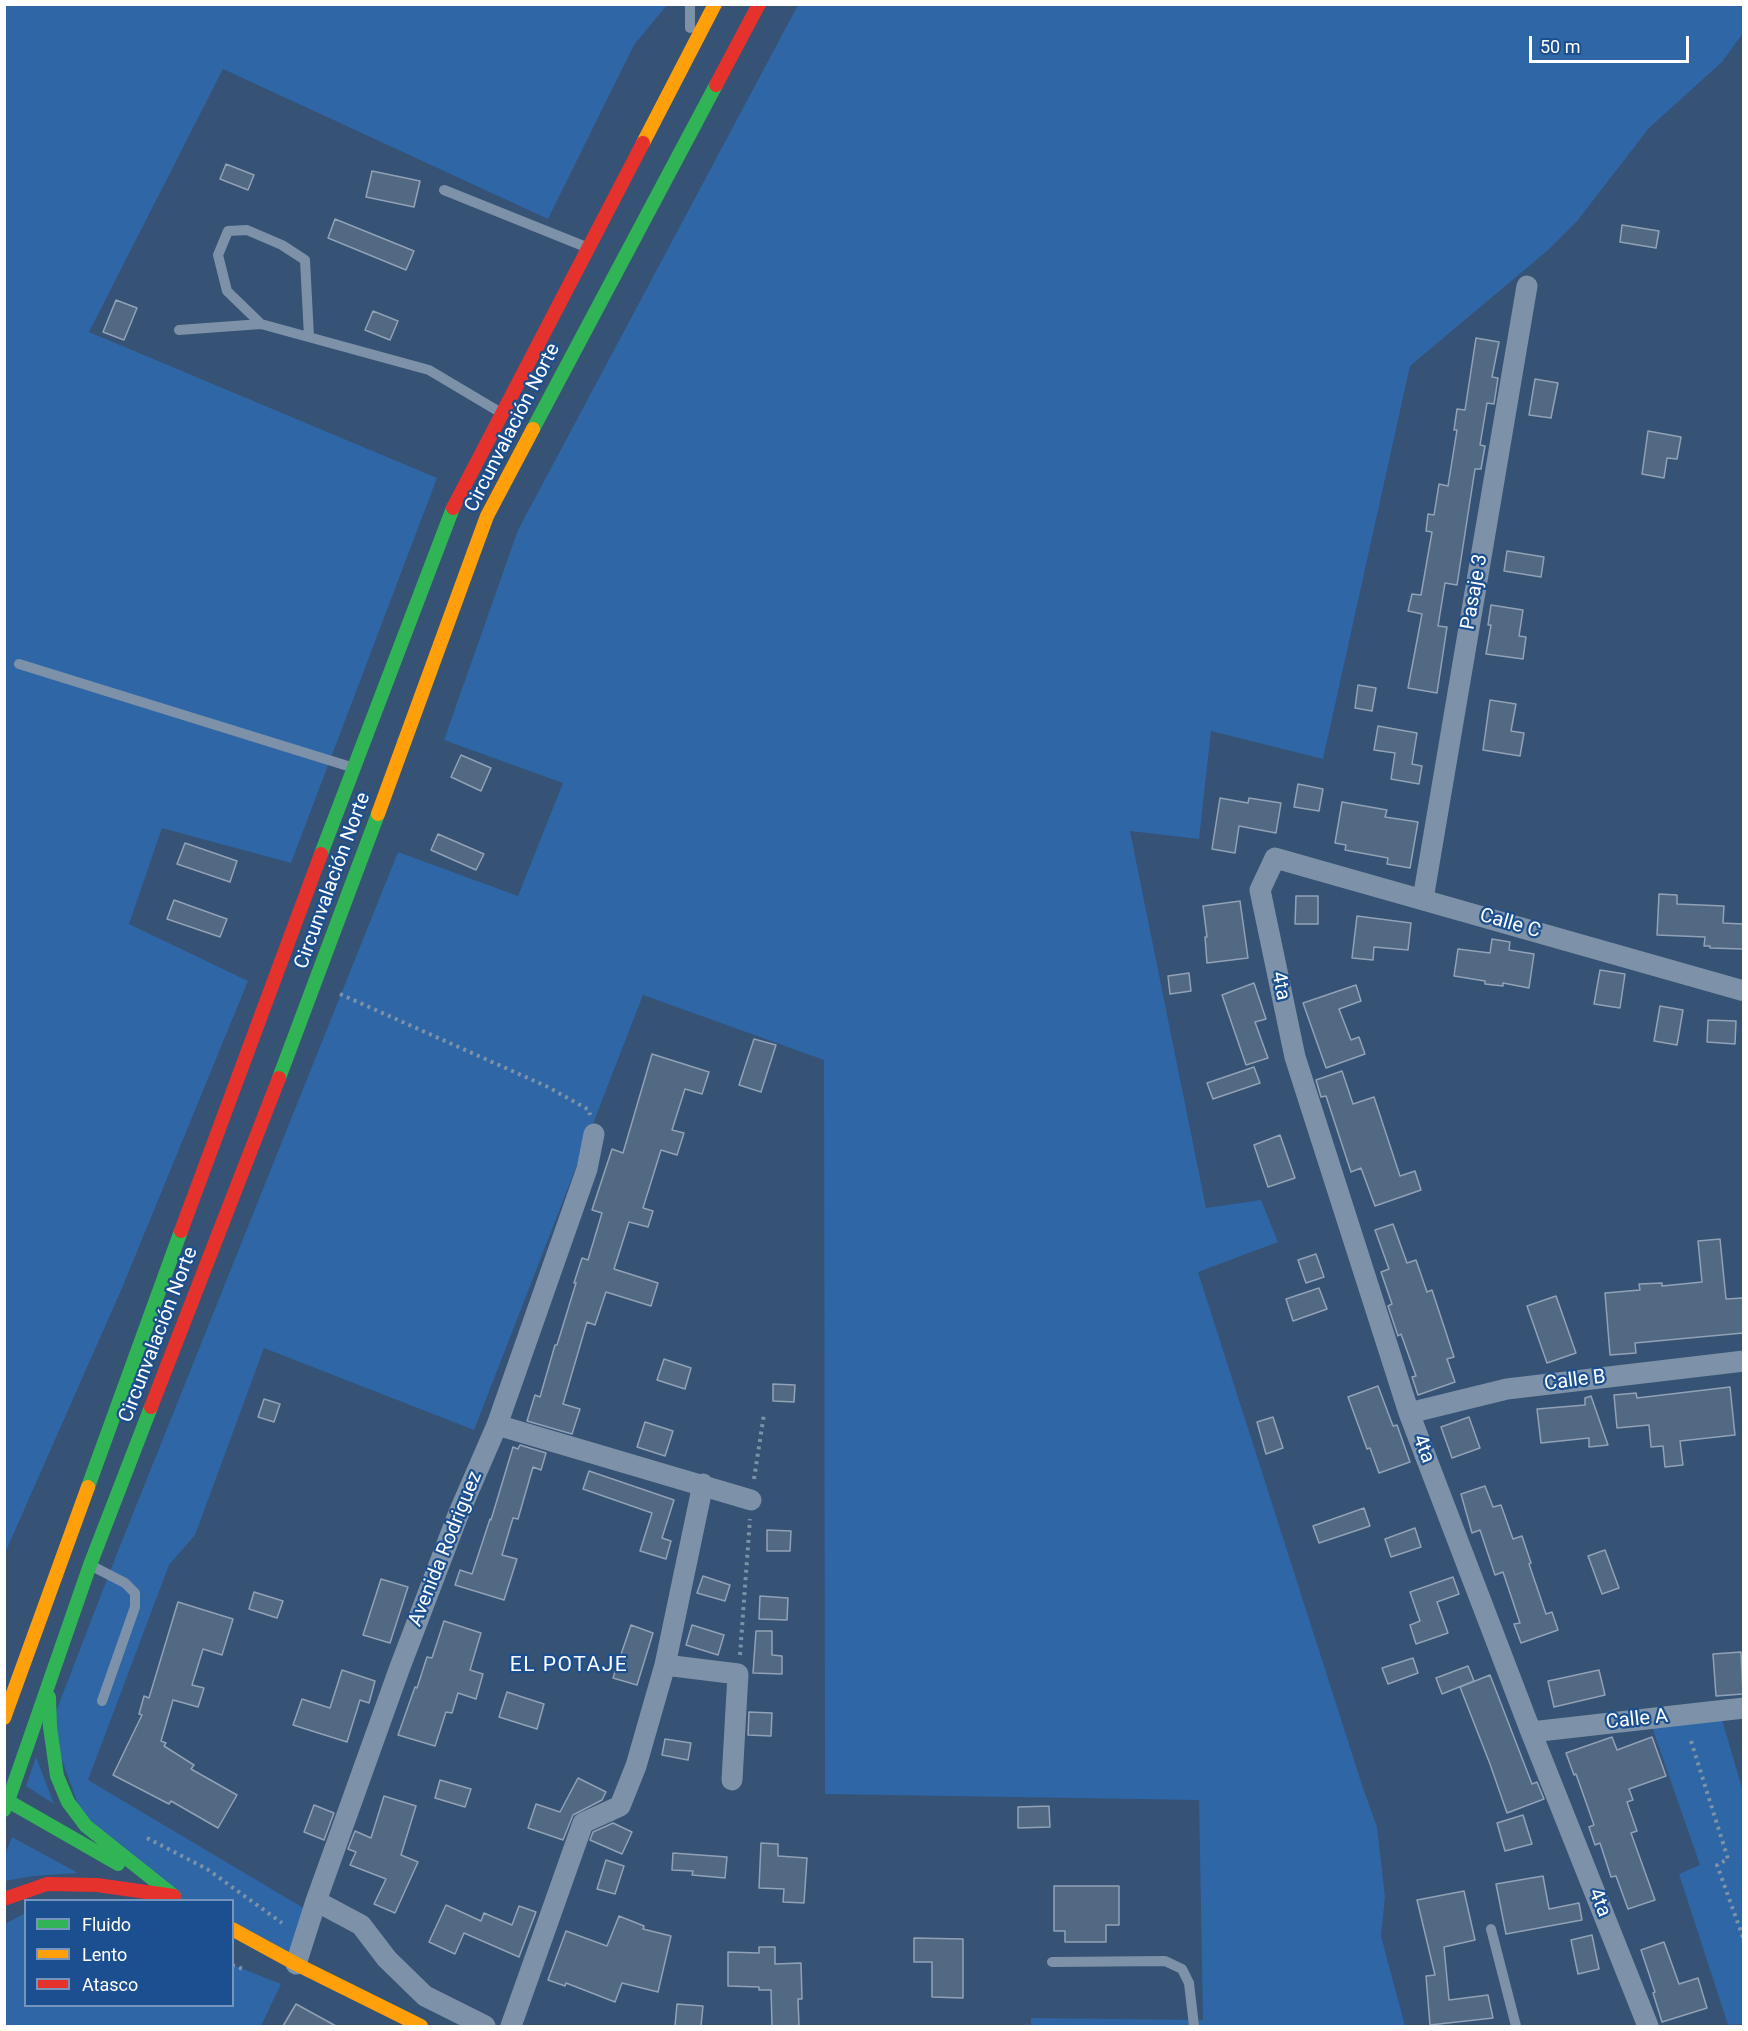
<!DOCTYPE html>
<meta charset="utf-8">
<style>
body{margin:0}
#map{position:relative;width:1748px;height:2031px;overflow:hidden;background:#365274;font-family:Roboto,sans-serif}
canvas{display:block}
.frame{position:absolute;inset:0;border:6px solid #fff;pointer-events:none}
.legend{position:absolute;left:24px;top:1899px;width:210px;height:108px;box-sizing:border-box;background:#1b4f8f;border:2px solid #7695bc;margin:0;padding:8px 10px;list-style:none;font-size:18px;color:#fff}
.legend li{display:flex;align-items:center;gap:12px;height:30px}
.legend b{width:30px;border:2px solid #7695bc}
.scale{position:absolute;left:1529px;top:36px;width:160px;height:27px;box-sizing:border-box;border:3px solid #fff;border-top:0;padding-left:8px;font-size:18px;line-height:21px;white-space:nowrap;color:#fff;-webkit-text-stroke:4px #1b4f8f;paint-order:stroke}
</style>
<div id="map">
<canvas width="1748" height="2031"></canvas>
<div class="frame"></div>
<ul class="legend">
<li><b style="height:8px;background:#30b455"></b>Fluido</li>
<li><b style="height:8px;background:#ff9f0a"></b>Lento</li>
<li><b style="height:8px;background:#e5322d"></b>Atasco</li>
</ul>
<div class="scale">50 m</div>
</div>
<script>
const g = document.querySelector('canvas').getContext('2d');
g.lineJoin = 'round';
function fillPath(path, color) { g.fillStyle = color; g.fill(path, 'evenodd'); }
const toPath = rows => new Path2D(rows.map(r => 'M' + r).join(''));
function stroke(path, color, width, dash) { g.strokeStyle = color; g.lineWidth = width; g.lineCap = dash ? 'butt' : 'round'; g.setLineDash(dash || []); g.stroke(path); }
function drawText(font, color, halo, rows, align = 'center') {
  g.font = font + ' Roboto,sans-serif'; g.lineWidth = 4.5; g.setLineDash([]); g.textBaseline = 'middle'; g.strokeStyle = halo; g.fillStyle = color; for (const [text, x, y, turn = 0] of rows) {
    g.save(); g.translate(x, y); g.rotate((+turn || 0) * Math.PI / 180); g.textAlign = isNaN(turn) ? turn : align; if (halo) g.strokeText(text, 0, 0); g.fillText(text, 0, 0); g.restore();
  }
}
const green = toPath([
 [5,5,667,5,634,45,548,219,223,69,89,332,437,478,291,863,162,828,129,924,248,981,122,1288,5,1553],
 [798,5,1743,5,1743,33,1722,62,1649,128,1578,220,1547,251,1410,366,1323,759,1211,731,1199,839,1130,831,1206,1208,1261,1200,1278,1242,1198,1272,1363,1788,1377,1827,1385,1897,1381,1936,1405,2026,1031,2026,1031,2018,1203,2020,1199,1800,825,1794,824,1060,643,995,474,1430,264,1348,195,1535,169,1565,88,1780,312,1913,296,1964,233,1929,232,1900,182,1900,86,1826,50,1727,118,1551,398,852,518,896,563,783,444,740,518,530],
 [1721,1716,1743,1792,1743,2024,1728,2025,1679,1874,1700,1865,1652,1727],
 [36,1757,54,1804,26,1786],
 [12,1837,78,1873,33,1876,5,1881,4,1858],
 [25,1913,26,2006,232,2006,233,1965,281,1984,261,2026,5,2026,5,1924]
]);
const building = toPath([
 [226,164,254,175,248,190,220,179,226,164],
 [372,171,420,181,414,207,366,197,372,171],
 [335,219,414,251,406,270,328,238,335,219],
 [1622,225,1659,231,1656,248,1620,242,1622,225],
 [116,300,137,308,124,340,103,332,116,300],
 [373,311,398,321,390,340,365,330,373,311],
 [1476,338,1499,342,1492,377,1498,378,1494,404,1487,403,1480,445,1485,446,1481,469,1475,469,1457,585,1445,583,1438,626,1447,627,1437,693,1408,688,1422,614,1408,611,1412,594,1421,595,1432,532,1426,531,1428,514,1434,515,1439,484,1448,486,1457,430,1454,430,1457,409,1465,410,1476,338],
 [1535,379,1558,383,1551,418,1529,415,1535,379],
 [1648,431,1681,437,1677,459,1667,458,1664,478,1642,474,1648,431],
 [1507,551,1544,557,1541,577,1504,571,1507,551],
 [1491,605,1523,610,1519,636,1526,637,1523,659,1486,654,1491,625,1488,625,1491,605],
 [1358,685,1376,688,1372,711,1355,708,1358,685],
 [1490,700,1516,704,1511,731,1524,733,1520,756,1483,750,1490,700],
 [1378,726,1417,733,1412,764,1422,766,1419,784,1391,779,1395,753,1374,750,1378,726],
 [461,755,491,768,481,791,451,777,461,755],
 [1298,784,1323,789,1319,811,1294,807,1298,784],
 [1220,798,1248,803,1249,798,1281,803,1276,833,1239,826,1235,853,1212,849,1220,798],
 [1342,802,1387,810,1385,817,1418,822,1410,868,1387,864,1388,858,1345,850,1346,845,1335,843,1342,802],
 [438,834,484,854,476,870,431,850,438,834],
 [185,843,237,861,230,882,177,864,185,843],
 [1659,894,1677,895,1677,904,1724,906,1723,923,1743,924,1743,949,1710,948,1710,946,1704,946,1705,937,1657,935,1659,894],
 [1296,896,1318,896,1318,924,1295,924,1296,896],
 [174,900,227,919,220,937,167,919,174,900],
 [1240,901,1248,958,1207,963,1205,937,1207,937,1203,906,1240,901],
 [1357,916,1411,923,1408,950,1374,947,1373,960,1352,958,1357,916],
 [1492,939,1510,942,1509,950,1534,954,1529,988,1503,983,1503,986,1485,984,1485,981,1454,976,1458,949,1490,953,1492,939],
 [1600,970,1625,974,1620,1008,1594,1004,1600,970],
 [1189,973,1191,991,1170,994,1168,976,1189,973],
 [1254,983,1266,1019,1255,1022,1268,1058,1246,1065,1222,995,1254,983],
 [1356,985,1361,1001,1339,1009,1351,1040,1359,1037,1365,1054,1326,1068,1303,1003,1356,985],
 [1660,1006,1683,1010,1677,1045,1654,1041,1660,1006],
 [1708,1020,1736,1021,1735,1044,1707,1042,1708,1020],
 [754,1039,776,1045,761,1092,739,1085,754,1039],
 [652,1054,709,1072,702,1094,685,1089,672,1130,684,1133,677,1155,661,1150,643,1208,653,1211,648,1227,629,1222,614,1269,658,1283,651,1306,606,1292,595,1325,587,1322,563,1404,580,1409,572,1434,527,1421,535,1395,540,1397,555,1345,557,1345,576,1283,574,1283,582,1258,588,1260,602,1213,592,1210,612,1149,623,1153,652,1054],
 [1254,1067,1260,1083,1213,1099,1207,1083,1254,1067],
 [1342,1071,1353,1104,1374,1097,1400,1176,1415,1171,1421,1190,1375,1206,1361,1168,1351,1172,1326,1096,1321,1097,1316,1080,1342,1071],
 [1280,1135,1295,1178,1268,1187,1254,1145,1280,1135],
 [1393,1224,1407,1263,1416,1260,1427,1292,1432,1290,1454,1357,1447,1359,1455,1382,1418,1395,1412,1377,1416,1376,1401,1334,1398,1336,1388,1306,1392,1304,1381,1272,1389,1269,1375,1230,1393,1224],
 [1720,1239,1726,1299,1743,1298,1743,1333,1635,1343,1636,1353,1610,1355,1605,1293,1640,1290,1639,1284,1662,1283,1662,1286,1702,1282,1698,1241,1720,1239],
 [1316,1254,1324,1277,1306,1283,1298,1260,1316,1254],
 [1319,1288,1327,1309,1293,1321,1286,1299,1319,1288],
 [1556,1296,1576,1353,1547,1363,1527,1306,1556,1296],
 [664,1359,691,1368,685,1389,657,1380,664,1359],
 [773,1384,795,1385,794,1402,773,1401,773,1384],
 [1378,1386,1393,1426,1397,1425,1410,1462,1379,1473,1370,1448,1367,1449,1348,1397,1378,1386],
 [1730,1387,1735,1435,1680,1441,1683,1465,1665,1467,1663,1446,1651,1447,1649,1425,1617,1428,1614,1395,1636,1393,1637,1398,1730,1387],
 [1591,1396,1608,1445,1589,1447,1589,1438,1541,1443,1537,1409,1585,1405,1585,1398,1591,1396],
 [264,1399,280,1404,274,1422,258,1417,264,1399],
 [1273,1417,1283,1448,1266,1454,1257,1422,1273,1417],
 [1469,1417,1480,1448,1452,1458,1441,1427,1469,1417],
 [645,1422,673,1431,665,1456,637,1447,645,1422],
 [520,1445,546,1453,541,1470,533,1467,518,1519,513,1518,502,1555,517,1559,504,1600,455,1585,460,1570,472,1574,490,1519,491,1520,513,1447,518,1449,520,1445],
 [589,1471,674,1500,662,1538,671,1541,666,1559,640,1551,652,1513,583,1489,589,1471],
 [1485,1486,1493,1507,1501,1505,1513,1539,1522,1536,1531,1563,1529,1564,1546,1614,1552,1612,1558,1630,1521,1643,1514,1624,1520,1623,1503,1572,1495,1575,1480,1530,1472,1533,1461,1494,1485,1486],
 [1364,1508,1370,1526,1319,1543,1313,1526,1364,1508],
 [1415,1528,1421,1547,1391,1557,1385,1539,1415,1528],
 [767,1530,791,1531,790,1551,767,1551,767,1530],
 [1605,1550,1619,1588,1602,1594,1588,1556,1605,1550],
 [703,1576,730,1585,725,1601,697,1593,703,1576],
 [1453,1577,1459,1594,1437,1602,1448,1633,1416,1644,1410,1625,1420,1621,1410,1592,1453,1577],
 [381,1579,408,1587,390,1643,363,1635,381,1579],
 [254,1592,283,1601,277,1618,249,1609,254,1592],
 [760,1596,788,1598,787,1620,759,1619,760,1596],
 [178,1602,233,1619,222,1655,203,1649,192,1685,204,1688,198,1707,173,1700,161,1741,166,1743,164,1746,194,1765,191,1769,237,1795,218,1828,171,1801,169,1804,113,1775,142,1715,139,1714,144,1696,149,1698,178,1602],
 [444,1621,481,1633,470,1670,483,1674,476,1699,458,1693,452,1713,446,1712,435,1746,398,1735,415,1687,417,1688,427,1657,432,1658,444,1621],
 [631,1625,653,1633,637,1685,613,1678,631,1625],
 [692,1625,724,1635,718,1655,686,1645,692,1625],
 [756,1631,772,1631,772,1655,782,1656,782,1674,753,1673,756,1631],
 [1741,1652,1743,1694,1716,1696,1713,1654,1741,1652],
 [1413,1658,1418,1673,1388,1684,1382,1668,1413,1658],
 [1468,1666,1474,1681,1442,1694,1436,1678,1468,1666],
 [342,1670,375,1681,369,1703,360,1700,347,1742,293,1725,302,1699,330,1708,342,1670],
 [1599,1670,1605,1695,1554,1707,1548,1681,1599,1670],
 [1490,1675,1532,1784,1537,1782,1544,1799,1507,1813,1490,1764,1460,1687,1490,1675],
 [507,1692,544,1704,537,1729,499,1717,507,1692],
 [749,1712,772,1713,771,1736,748,1735,749,1712],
 [1612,1737,1617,1750,1652,1737,1666,1776,1629,1789,1633,1800,1627,1802,1637,1831,1631,1833,1655,1900,1628,1909,1616,1876,1611,1877,1600,1843,1595,1845,1589,1827,1594,1825,1576,1774,1574,1775,1566,1753,1612,1737],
 [665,1739,691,1743,688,1760,662,1755,665,1739],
 [578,1778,606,1792,602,1800,573,1815,563,1840,528,1828,536,1804,560,1812,578,1778],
 [440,1780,471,1789,465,1807,435,1798,440,1780],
 [384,1796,416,1806,401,1855,418,1862,395,1913,374,1904,386,1879,350,1865,356,1852,348,1849,355,1831,371,1838,384,1796],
 [314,1805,334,1813,324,1840,304,1832,314,1805],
 [1049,1806,1050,1827,1018,1828,1018,1807,1049,1806],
 [1523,1815,1532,1844,1505,1851,1497,1823,1523,1815],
 [613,1823,632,1832,622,1854,590,1840,593,1832,613,1823],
 [761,1843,778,1844,778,1856,807,1858,804,1903,783,1902,784,1889,759,1888,761,1843],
 [673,1853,727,1857,725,1878,692,1875,693,1871,672,1870,673,1853],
 [606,1860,624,1866,615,1894,597,1889,606,1860],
 [1543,1876,1549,1909,1579,1903,1582,1920,1506,1934,1496,1884,1543,1876],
 [1054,1886,1119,1886,1119,1925,1106,1925,1106,1942,1065,1942,1065,1931,1054,1931,1054,1886],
 [1464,1891,1475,1940,1444,1947,1449,2000,1488,1995,1493,2018,1430,2025,1426,1976,1435,1975,1417,1900,1464,1891],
 [446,1905,481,1921,484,1913,512,1925,519,1906,536,1912,519,1957,464,1933,455,1954,429,1942,446,1905],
 [619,1916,644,1926,643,1929,671,1936,658,1992,622,1983,615,2002,566,1983,565,1986,548,1980,566,1931,607,1946,619,1916],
 [1592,1935,1599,1969,1578,1974,1571,1940,1592,1935],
 [914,1938,963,1939,963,1998,932,1997,932,1962,914,1962,914,1938],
 [1664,1942,1679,1984,1698,1978,1707,2008,1662,2022,1653,1993,1655,1992,1641,1950,1664,1942],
 [759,1947,775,1947,775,1964,801,1963,802,1999,798,1999,799,2026,772,2026,771,1990,759,1990,759,1987,728,1986,728,1952,759,1953,759,1947],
 [296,2004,336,2026,283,2026,296,2004],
 [677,2004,703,2006,701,2026,675,2026,677,2004]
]);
const path = toPath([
 [340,994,548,1087,589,1110,590,1115],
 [754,1479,764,1414],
 [740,1655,750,1519],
 [1691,1741,1728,1859,1717,1865,1744,1940],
 [147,1838,207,1869,282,1923],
 [232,1965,246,1970]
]);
const lane = toPath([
 [690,28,690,4],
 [444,190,586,247],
 [261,324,227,291,218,255,228,231,247,230,282,245,305,260,309,337],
 [179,330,261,324,429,370,498,411],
 [19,664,351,767],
 [92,1566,125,1583,135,1593,135,1607,102,1701],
 [1491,1929,1516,2026],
 [1052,1962,1165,1961,1182,1969,1189,1983,1194,2026]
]);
const street = toPath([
 [1423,899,1527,286],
 [1409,1413,1507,1389,1744,1361],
 [497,1425,751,1500],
 [665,1665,738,1674,732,1780],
 [1531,1732,1744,1708],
 [316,1901,361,1925,387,1959,425,1996,485,2026],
 [296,1964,316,1901,400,1667,458,1515,497,1425,587,1169,594,1134],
 [511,2026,583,1823,620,1806,636,1766,665,1665,703,1484],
 [1648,2026,1531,1732,1409,1413,1295,1057,1260,890,1275,858,1744,991]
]);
const fast = toPath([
 [533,429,716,85],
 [321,854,453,508],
 [279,1078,378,814],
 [88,1487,181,1231],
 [49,1697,50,1727,57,1776,68,1802,86,1826,174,1896],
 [4,1799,8,1801,90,1565,151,1407],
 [4,1810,8,1801,118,1864]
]);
const slow = toPath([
 [643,143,715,4],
 [378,814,487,516,533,429],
 [4,1718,88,1487],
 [232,1929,296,1964,421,2026]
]);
const jam = toPath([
 [716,85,759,4],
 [453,508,643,143],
 [181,1231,321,854],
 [151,1407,279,1078],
 [4,1899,47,1884,97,1885,174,1896]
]);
const streetNames = [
 ["Circunvalación Norte",513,428,-63],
 ["Pasaje 3",1475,592,-80],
 ["Circunvalación Norte",333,881,-70],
 ["Calle C",1510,924,16],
 ["4ta",1280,986,78],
 ["Circunvalación Norte",159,1335,-69],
 ["Calle B",1575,1381,-7],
 ["4ta",1423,1449,69],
 ["Avenida Rodriguez",446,1549,-68],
 ["Calle A",1637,1720,-6],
 ["4ta",1599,1903,68]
];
const neighbourhoodNames = [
 ["EL POTAJE",569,1666]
];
fillPath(green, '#2f66a5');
fillPath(building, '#526984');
stroke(building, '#92a2b6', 1.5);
stroke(path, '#7d92a8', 4, [3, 4.5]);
stroke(lane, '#7d92a8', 10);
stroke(street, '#7d92a8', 21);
stroke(fast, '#30b455', 14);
stroke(slow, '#ff9f0a', 14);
stroke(jam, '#e5322d', 14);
drawText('20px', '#fff', '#1b4f8f', streetNames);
g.letterSpacing = '1.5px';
drawText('21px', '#fff', '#1b4f8f', neighbourhoodNames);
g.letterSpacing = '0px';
</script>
